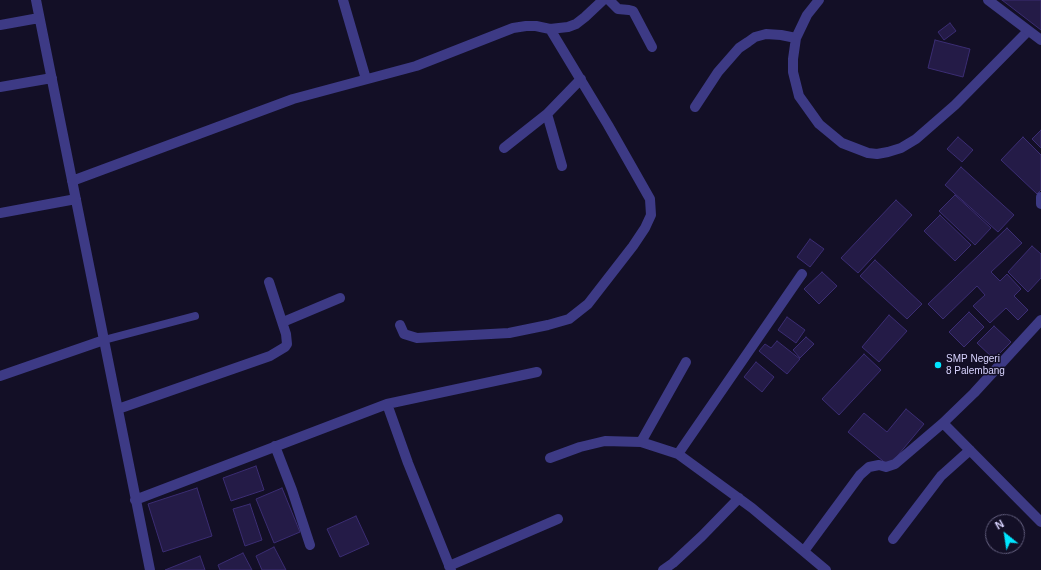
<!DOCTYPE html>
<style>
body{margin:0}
#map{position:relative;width:1041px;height:570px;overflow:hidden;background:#130f26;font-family:Helvetica,sans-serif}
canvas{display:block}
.north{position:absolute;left:985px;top:514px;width:40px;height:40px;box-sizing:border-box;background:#130f26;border:1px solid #625e7d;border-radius:50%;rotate:330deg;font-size:11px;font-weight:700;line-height:16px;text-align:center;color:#d9d4ff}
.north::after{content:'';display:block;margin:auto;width:14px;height:18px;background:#00e5ff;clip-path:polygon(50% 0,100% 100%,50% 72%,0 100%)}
</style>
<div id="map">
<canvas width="1041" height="570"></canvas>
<div class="north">N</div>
</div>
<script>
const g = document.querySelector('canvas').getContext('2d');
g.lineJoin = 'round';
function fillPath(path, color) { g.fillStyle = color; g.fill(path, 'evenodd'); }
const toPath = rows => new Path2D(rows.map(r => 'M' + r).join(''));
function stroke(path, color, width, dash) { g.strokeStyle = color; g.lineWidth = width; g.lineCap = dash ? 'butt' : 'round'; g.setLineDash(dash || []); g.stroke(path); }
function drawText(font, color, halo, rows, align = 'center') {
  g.font = font + ' Helvetica,sans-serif'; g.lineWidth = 3; g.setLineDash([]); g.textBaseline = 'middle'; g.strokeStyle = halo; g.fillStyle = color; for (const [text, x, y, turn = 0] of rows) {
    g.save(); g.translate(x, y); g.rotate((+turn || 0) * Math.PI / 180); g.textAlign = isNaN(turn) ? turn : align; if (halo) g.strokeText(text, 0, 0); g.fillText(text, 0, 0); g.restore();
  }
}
const building = toPath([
 [1002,0,1041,0,1041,30,1002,0],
 [950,23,956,31,944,40,938,32,950,23],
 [935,40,970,49,963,77,928,68,935,40],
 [1041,130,1041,148,1032,139,1041,130],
 [958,137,973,150,962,162,947,149,958,137],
 [1023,137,1041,155,1041,190,1037,194,1001,160,1023,137],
 [961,167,1014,215,998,232,945,185,961,167],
 [955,195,991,228,975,245,939,211,955,195],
 [896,200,912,215,858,273,841,258,896,200],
 [940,215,971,245,955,261,924,231,940,215],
 [1007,228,1022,243,991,272,1000,281,1007,274,1021,289,1014,296,1028,310,1018,320,1006,308,990,323,973,306,985,295,977,286,943,319,928,304,1007,228],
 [810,239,824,249,810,267,797,257,810,239],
 [1032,246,1041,254,1041,278,1028,292,1008,272,1032,246],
 [875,260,922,304,907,319,860,276,875,260],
 [822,272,837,286,819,304,804,289,822,272],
 [969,312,984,327,964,347,949,332,969,312],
 [889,315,907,331,879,362,862,347,889,315],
 [787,317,805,330,796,343,778,330,787,317],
 [994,326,1011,342,994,359,977,343,994,326],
 [806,337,814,344,800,358,793,350,806,337],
 [777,341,800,359,787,374,759,351,765,344,771,348,777,341],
 [864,354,881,370,839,415,822,399,864,354],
 [756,362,774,377,762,392,744,377,756,362],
 [906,409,924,424,889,466,848,432,864,413,887,432,906,409],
 [256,466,264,490,231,501,223,478,256,466],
 [197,488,212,536,163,552,148,504,197,488],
 [282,488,300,532,274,543,256,499,282,488],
 [250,504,262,540,245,546,233,509,250,504],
 [356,516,369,544,340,557,327,529,356,516],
 [274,547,286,570,262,570,256,556,274,547],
 [243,553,252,570,220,570,218,565,243,553],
 [200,556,205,570,165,570,200,556]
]);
const service = toPath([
 [104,340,195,316]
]);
const minor = toPath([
 [36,0,150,570],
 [343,0,366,79],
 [609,0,618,9,629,10,633,11,652,47],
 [819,0,807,15,796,38,793,59,793,72,799,96,819,124,842,143,868,153,877,154,888,152,901,148,916,139,955,105,1028,31],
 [0,25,39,18],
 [0,87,52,78],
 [695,107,718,72,739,48,748,42,755,37,766,34,781,35,796,38],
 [547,114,562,166],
 [504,148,547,114,581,79],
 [72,181,293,99,416,66,513,28,526,26,536,26,550,29,568,27,576,24,585,17,603,0],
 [1041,197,1041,204],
 [0,213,76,199],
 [1041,320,974,393,943,423,1041,522],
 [283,322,340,298],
 [400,325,404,334,417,338,509,333,548,325,569,319,588,304,633,246,645,228,651,215,650,199,608,125,550,29],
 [0,376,104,340],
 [387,404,408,463,451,570],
 [118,409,270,356,285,347,287,344,286,334,269,282],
 [641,442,686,362],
 [275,446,292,490,310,545],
 [678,454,802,274],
 [550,458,580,447,605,441,641,442,678,454,752,508,826,570],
 [135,500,387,404,537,372],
 [893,539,941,476,970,450],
 [804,551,860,475,869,467,879,465,886,467,895,464,943,423],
 [449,566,558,519],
 [663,570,673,563,702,536,739,498]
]);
const tertiary = toPath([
 [988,0,1041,40]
]);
const markers = [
 [938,365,4,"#00e5ff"]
];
const poiNames = [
 ["SMP Negeri",946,359],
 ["8 Palembang",946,371]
];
fillPath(building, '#241b47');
stroke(building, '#3b2d73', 1);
stroke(service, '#3d3a85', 8);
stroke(minor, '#3d3a85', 10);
stroke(tertiary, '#3d3a85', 10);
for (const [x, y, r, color] of markers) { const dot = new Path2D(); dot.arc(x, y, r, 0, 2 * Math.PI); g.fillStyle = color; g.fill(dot); stroke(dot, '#130f26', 1.5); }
drawText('10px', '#d9d4ff', '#130f26', poiNames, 'left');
</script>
